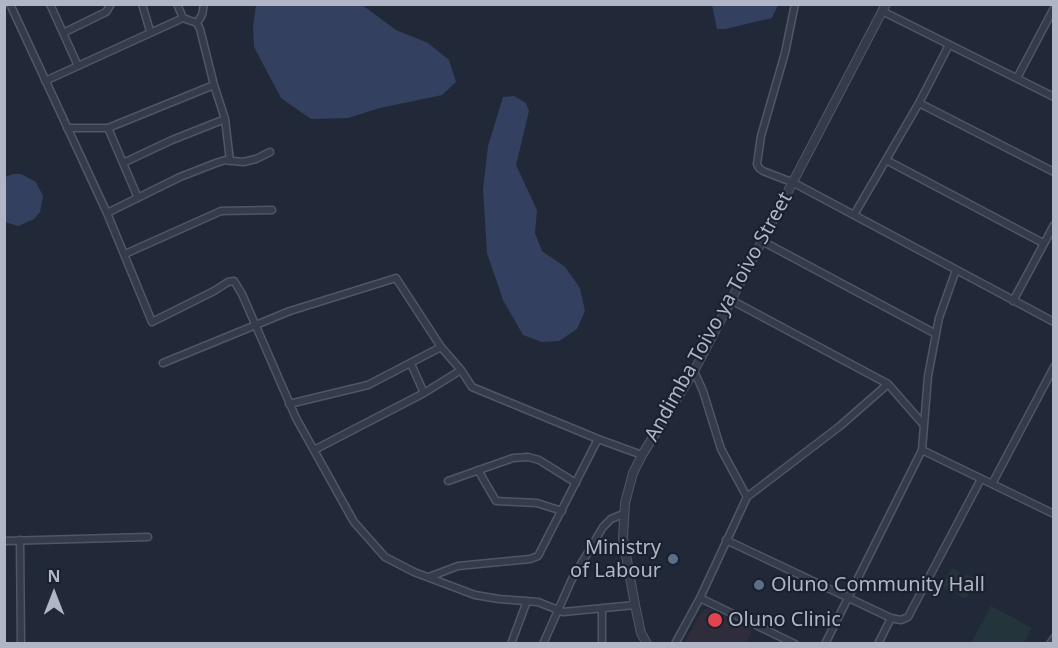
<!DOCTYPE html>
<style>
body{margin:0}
#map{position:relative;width:1058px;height:648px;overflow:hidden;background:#212939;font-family:"Noto Sans",sans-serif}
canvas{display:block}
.frame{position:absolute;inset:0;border:6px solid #b0b6c6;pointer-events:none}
.north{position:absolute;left:24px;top:564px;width:60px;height:60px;-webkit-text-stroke:4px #1a202e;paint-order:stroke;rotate:0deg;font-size:16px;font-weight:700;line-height:24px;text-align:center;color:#b0b6c6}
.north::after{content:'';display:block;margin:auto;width:21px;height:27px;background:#b0b6c6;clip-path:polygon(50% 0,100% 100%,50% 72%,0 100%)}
</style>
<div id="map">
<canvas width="1058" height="648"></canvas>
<div class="frame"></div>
<div class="north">N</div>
</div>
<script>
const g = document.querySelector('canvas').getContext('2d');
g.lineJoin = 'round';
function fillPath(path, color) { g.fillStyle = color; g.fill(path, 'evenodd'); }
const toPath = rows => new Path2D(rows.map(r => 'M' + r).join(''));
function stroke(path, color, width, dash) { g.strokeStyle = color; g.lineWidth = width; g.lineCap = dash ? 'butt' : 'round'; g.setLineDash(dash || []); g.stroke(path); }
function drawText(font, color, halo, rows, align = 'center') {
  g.font = font + ' "Noto Sans",sans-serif'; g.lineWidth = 4.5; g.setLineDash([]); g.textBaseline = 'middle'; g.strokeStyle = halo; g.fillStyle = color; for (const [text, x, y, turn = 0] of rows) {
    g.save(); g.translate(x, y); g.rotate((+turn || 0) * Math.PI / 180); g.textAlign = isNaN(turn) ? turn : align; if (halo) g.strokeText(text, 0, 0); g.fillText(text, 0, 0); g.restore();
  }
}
const medical = toPath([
 [708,608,752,630,746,643,684,643,702,611]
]);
const green = toPath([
 [952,568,961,573,952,592,942,587],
 [966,574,976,579,966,599,956,594],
 [991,606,1032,628,1024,643,971,643]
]);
const water = toPath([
 [256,5,362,5,396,30,428,43,449,60,456,82,442,95,380,108,348,118,311,119,281,98,254,47,253,27],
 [712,5,712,4,778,5,772,18,725,29,717,29],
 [514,96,526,103,529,111,516,165,537,210,535,233,542,251,565,267,580,288,585,311,577,329,559,341,542,342,523,335,503,300,487,253,483,189,488,146,503,97],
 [13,174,21,174,36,182,43,196,40,212,34,219,18,226,5,222,5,177]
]);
const minor = toPath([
 [10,4,107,213,152,322,214,291,228,282,234,281,242,294,296,418,354,522,385,557,414,572,475,595,499,599,538,602,563,612,635,605],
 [50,4,78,66],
 [142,4,150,31],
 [177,4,183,18,197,23,200,29,214,85,225,119,230,161],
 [795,4,785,53,761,136,757,164,759,168,763,171,794,183,1054,322],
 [882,11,1054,97],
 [197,23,202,15,204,4],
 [63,33,106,12,111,4],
 [1017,78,1054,8],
 [45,81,183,18],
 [919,103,1054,172],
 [67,128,108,128,214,85],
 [108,128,138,198],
 [886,160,1043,243],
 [123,163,172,140,225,119],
 [107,213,180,177,216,163,225,160,243,162,256,159,270,152],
 [854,215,919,103,949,45],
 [762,241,936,334],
 [125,254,221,211,272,210],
 [731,300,888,384,923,424],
 [1013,301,1054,225],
 [163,363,290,311,396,278,441,347,461,370,472,387,598,439,642,455],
 [411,364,424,393],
 [694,371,703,391,721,449,747,497],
 [289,404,368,385,441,347],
 [314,450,424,393,461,370],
 [922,450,1054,514],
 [478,470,496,501,537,503,562,511],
 [448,481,513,458,528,457,539,460,576,483],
 [992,484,1054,367],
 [20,540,21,644],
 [726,540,891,618,878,644],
 [4,541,148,537],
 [429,577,458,566,530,559,538,556,598,439],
 [700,598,795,644],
 [602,608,602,644],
 [891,618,901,620,908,617,981,479],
 [511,644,527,601],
 [543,644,572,579,603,527,611,519,623,514],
 [675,644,700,598,747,497,840,426,888,384],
 [825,644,922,450,928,376,939,318,956,270],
 [1050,644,1054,638]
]);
const tertiary = toPath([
 [647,644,641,633,635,605,623,538,625,503,633,473,642,455,694,371,886,4]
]);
const markers = [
 [673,559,6,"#5c6f8a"],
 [759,585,6,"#5c6f8a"],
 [715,620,8,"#e0444e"]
];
const streetNames = [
 ["Andimba Toivo ya Toivo Street",719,317,-61]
];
const poiNames = [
 ["Ministry",661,548,"right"],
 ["of Labour",661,571,"right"],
 ["Oluno Community Hall",771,585],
 ["Oluno Clinic",728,620]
];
fillPath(medical, '#302d3b');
fillPath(green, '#23353a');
fillPath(water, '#33405f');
stroke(minor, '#505664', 9);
stroke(tertiary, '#505664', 10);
stroke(minor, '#353b4a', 6);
stroke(tertiary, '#353b4a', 8);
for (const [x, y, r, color] of markers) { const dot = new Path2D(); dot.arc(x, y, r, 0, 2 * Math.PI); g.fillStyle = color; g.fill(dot); stroke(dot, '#1a202e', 2); }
drawText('20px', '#b0b6c6', '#1a202e', streetNames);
drawText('20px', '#b0b6c6', '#1a202e', poiNames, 'left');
</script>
